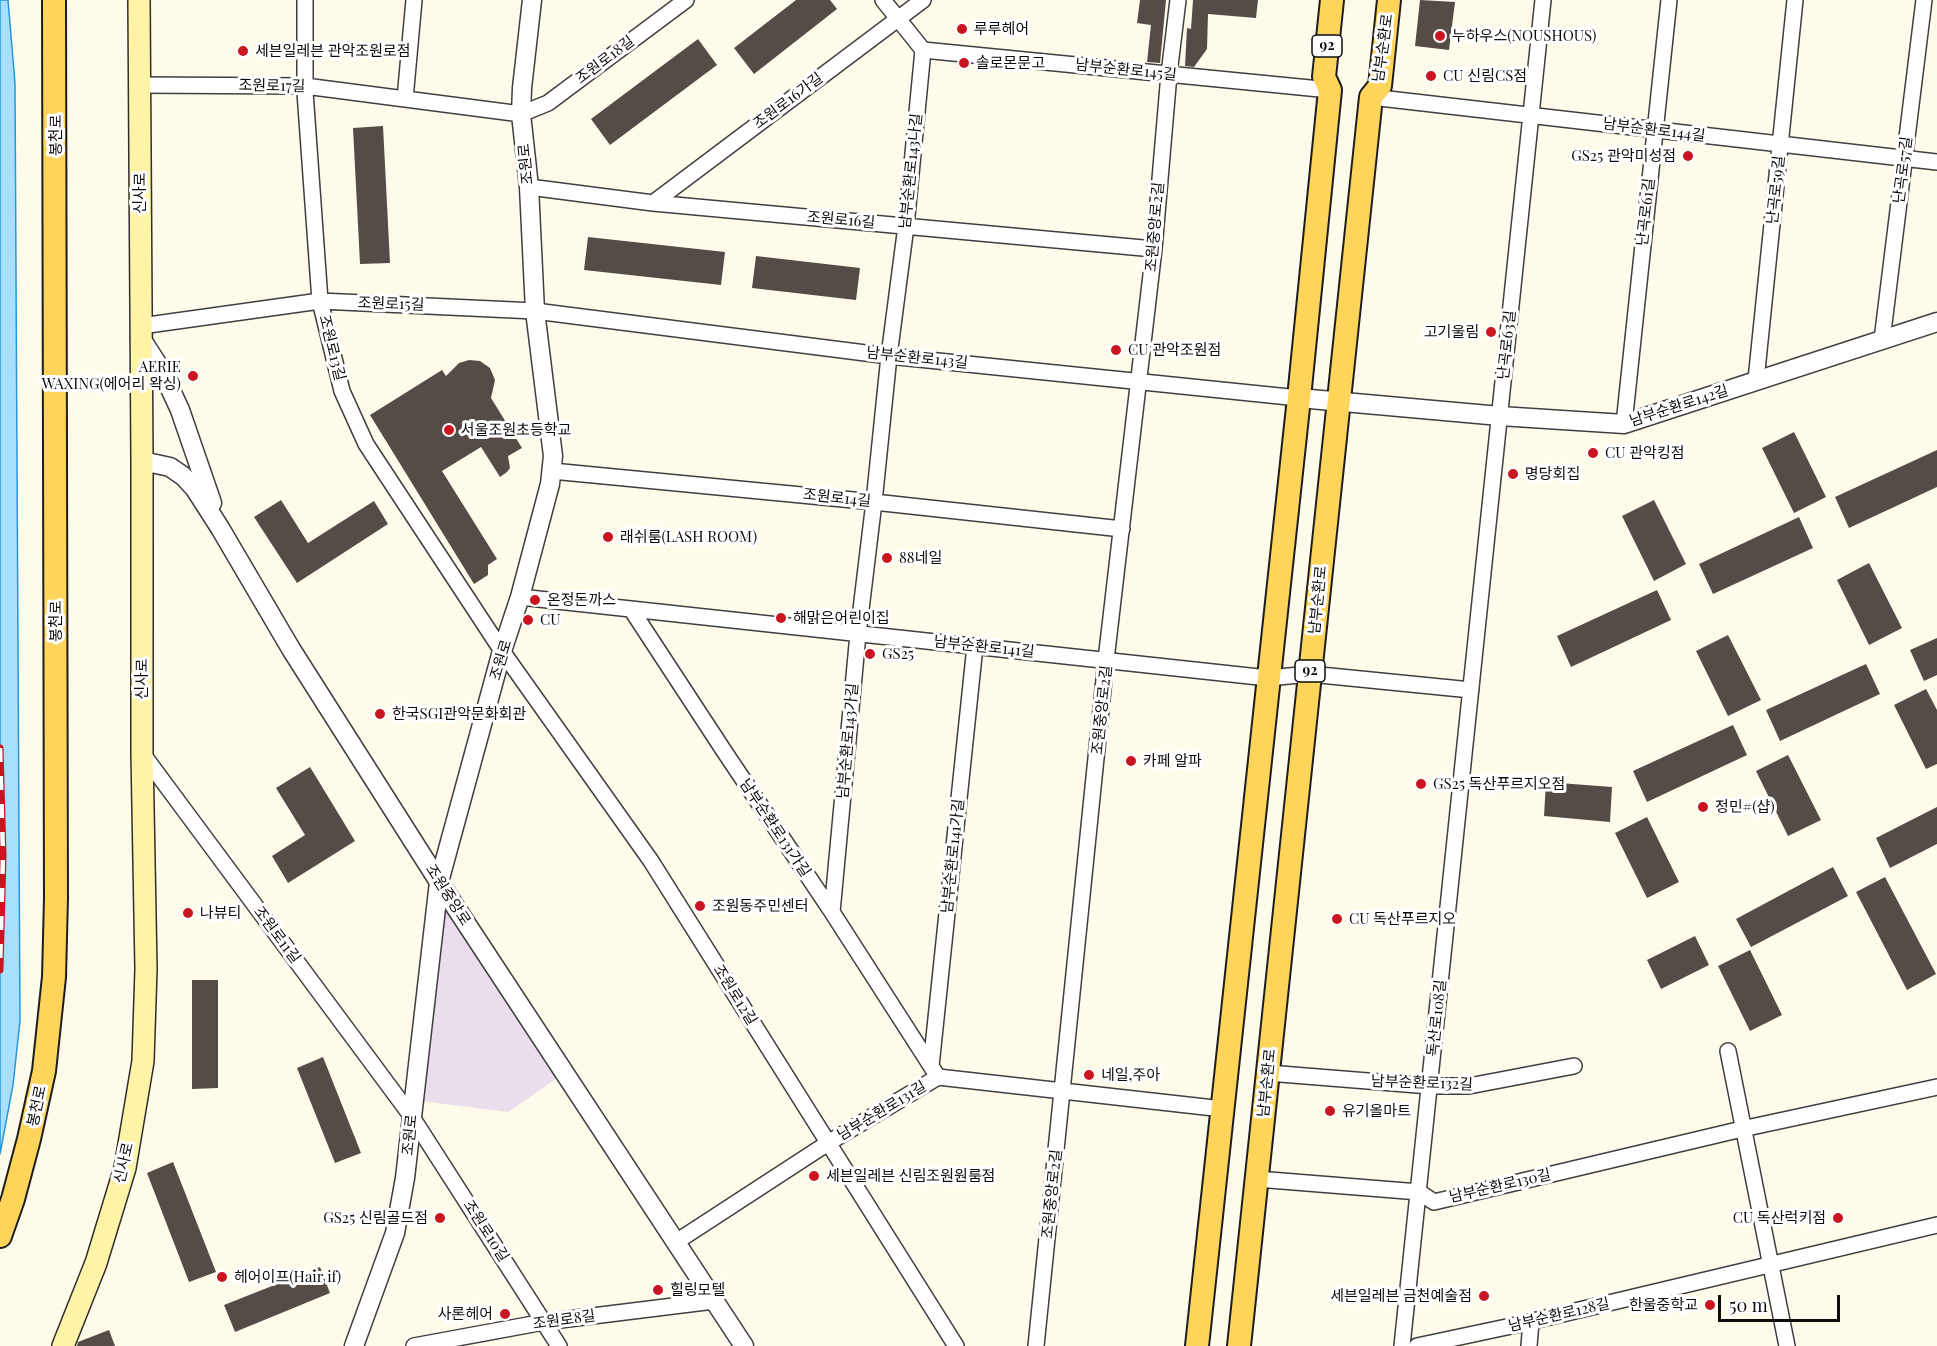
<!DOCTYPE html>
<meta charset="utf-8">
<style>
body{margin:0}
#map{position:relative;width:1937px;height:1346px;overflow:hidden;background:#fffbea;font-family:"Playfair Display",serif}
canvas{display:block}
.scale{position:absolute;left:1718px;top:1295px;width:122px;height:27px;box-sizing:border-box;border:3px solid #0c0c0c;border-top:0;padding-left:8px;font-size:18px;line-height:21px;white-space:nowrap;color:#0c0c0c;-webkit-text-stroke:4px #fff;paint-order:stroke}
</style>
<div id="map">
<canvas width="1937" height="1346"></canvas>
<div class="scale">50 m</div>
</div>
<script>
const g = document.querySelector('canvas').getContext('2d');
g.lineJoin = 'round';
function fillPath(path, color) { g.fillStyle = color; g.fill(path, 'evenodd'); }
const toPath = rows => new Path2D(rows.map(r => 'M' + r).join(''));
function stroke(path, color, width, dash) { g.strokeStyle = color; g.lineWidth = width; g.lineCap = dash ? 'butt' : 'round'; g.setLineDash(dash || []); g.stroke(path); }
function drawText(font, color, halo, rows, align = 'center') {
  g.font = font + ' "Playfair Display","Noto Sans KR",serif'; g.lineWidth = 6; g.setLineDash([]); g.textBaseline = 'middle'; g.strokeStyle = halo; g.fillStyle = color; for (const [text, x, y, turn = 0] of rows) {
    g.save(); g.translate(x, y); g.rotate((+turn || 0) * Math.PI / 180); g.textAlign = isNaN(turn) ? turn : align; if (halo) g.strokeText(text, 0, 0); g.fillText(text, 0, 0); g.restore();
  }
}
const industrial = toPath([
 [441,895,559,1077,508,1112,421,1101]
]);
const water = toPath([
 [0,0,8,0,15,83,20,1021,13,1085,0,1154,0,0]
]);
const building = toPath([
 [796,0,830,0,837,9,754,74,734,48],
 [1140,0,1166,0,1160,63,1147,62,1151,25,1137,23],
 [1193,0,1258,0,1256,18,1208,14,1207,49,1194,67,1185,66,1187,28,1191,29],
 [1420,0,1455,2,1449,50,1415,46],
 [698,39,717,65,610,145,591,119],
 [383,126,390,263,360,264,353,128],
 [588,237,725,252,721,285,584,270],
 [756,256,860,268,856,300,752,288],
 [469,360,480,361,490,368,495,380,491,398,522,448,508,456,510,468,507,472,500,477,481,447,442,471,497,559,488,565,488,575,474,584,370,415,442,370,446,376,459,363],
 [1794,432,1826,497,1794,513,1762,448],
 [1937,450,1937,487,1849,528,1835,497],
 [281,500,308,543,374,501,388,524,297,583,254,517],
 [1654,500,1686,564,1654,581,1622,516],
 [1799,517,1813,548,1713,594,1699,564],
 [1869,563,1902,628,1869,645,1837,580],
 [1657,590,1671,620,1571,667,1557,636],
 [1728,635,1761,700,1728,716,1696,651],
 [1937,638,1937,675,1924,681,1910,650],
 [1866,664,1880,694,1780,741,1766,710],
 [1926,689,1937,710,1937,764,1926,769,1894,705],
 [1733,725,1747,755,1647,802,1633,771],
 [1788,755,1821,820,1788,836,1756,771],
 [310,767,355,841,288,883,272,856,305,835,276,788],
 [1546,782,1612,787,1610,822,1544,816],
 [1937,807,1937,844,1890,868,1876,838],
 [1647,817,1679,882,1647,898,1615,833],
 [1833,867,1848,896,1751,947,1736,919],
 [1885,877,1936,974,1907,990,1856,892],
 [1695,936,1709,965,1661,989,1647,960],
 [1750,950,1782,1015,1750,1031,1718,966],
 [192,980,218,980,218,1088,192,1089],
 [323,1057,361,1153,335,1163,297,1068],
 [173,1162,216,1272,189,1282,147,1173],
 [320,1267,330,1293,235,1332,224,1305],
 [109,1330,115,1346,77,1346,78,1342]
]);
const minor = toPath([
 [305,0,305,92,320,301,342,391,366,444,502,651,651,861,956,1346],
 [923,50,1330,90],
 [139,85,305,86,521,114,548,103,686,0],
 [1371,97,1937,162],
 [405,99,414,0],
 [529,187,653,203,1154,249],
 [653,203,923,0],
 [141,326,320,301,535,311,889,356,1299,398],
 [1882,340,1924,0],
 [1756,380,1795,0],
 [1624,424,1669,0],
 [552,471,874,502,1122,529],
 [520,597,1268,678,1310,674,1471,690],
 [631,609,724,751,832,912,938,1077],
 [142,753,412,1117,559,1346],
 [832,912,858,634,874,502,889,356,906,226,923,50,883,0],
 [1728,1051,1787,1346],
 [931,1066,975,646],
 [1268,1073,1430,1086,1469,1086,1574,1066],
 [1257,1179,1419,1192,1434,1202,1742,1129,1937,1087],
 [676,1242,828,1143,938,1077,1223,1109],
 [414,1346,544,1322,714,1301],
 [1036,1346,1106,660,1154,249,1169,74,1178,0],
 [1402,1346,1543,0],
 [1417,1346,1516,1325,1937,1225],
 [1529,1346,1531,1322]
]);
const tertiary = toPath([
 [140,337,162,371,180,410,212,503],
 [1299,398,1500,416,1624,424,1937,322],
 [142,461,170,467,183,476,195,489,220,528,291,649,439,882,744,1346],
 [354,1346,395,1233,405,1178,439,882,502,651,520,597,550,484,553,456,535,311,529,187,521,114,522,88,532,0]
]);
const secondary = toPath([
 [63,1346,96,1263,125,1168,143,1061,146,969,142,753,142,461,139,0]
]);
const primary = toPath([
 [0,1236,13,1199,29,1139,44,1071,54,977,56,898,54,0],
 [1197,1346,1299,398,1330,90,1324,77,1332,0],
 [1239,1346,1371,97,1380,86,1389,0]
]);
const rail = toPath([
 [0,748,3,855,0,970]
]);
const markers = [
 [962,29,6,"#ca1521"],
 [1440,36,6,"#ca1521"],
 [243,51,6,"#ca1521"],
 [964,63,6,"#ca1521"],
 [1431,76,6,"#ca1521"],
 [1688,156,6,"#ca1521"],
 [1491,332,6,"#ca1521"],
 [1116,350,6,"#ca1521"],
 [193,376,6,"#ca1521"],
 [449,430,6,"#ca1521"],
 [1593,453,6,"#ca1521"],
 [1513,474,6,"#ca1521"],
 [608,537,6,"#ca1521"],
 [887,558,6,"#ca1521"],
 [535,600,6,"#ca1521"],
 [781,618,6,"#ca1521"],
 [528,620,6,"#ca1521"],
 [870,654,6,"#ca1521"],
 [380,714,6,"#ca1521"],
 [1131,761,6,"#ca1521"],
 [1421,784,6,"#ca1521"],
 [1703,807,6,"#ca1521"],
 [700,906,6,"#ca1521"],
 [188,913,6,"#ca1521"],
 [1337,919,6,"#ca1521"],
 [1089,1075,6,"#ca1521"],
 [1330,1111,6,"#ca1521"],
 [814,1176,6,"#ca1521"],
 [440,1218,6,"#ca1521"],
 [1838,1218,6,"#ca1521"],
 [222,1277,6,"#ca1521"],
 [658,1290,6,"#ca1521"],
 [1484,1296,6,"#ca1521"],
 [1710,1305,6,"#ca1521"],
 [505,1314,6,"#ca1521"]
];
const shields = [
 [1327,46,30],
 [1310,671,30]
];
const shieldNames = [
 ["92",1327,46],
 ["92",1310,671]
];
const poiNames = [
 ["루루헤어",974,29],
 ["누하우스(NOUSHOUS)",1452,36],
 ["세븐일레븐 관악조원로점",255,51],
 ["솔로몬문고",976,63],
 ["CU 신림CS점",1443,76],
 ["GS25 관악미성점",1676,156,"right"],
 ["고기울림",1479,332,"right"],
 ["CU 관악조원점",1128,350],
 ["AERIE",181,367,"right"],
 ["WAXING(에어리 왁싱)",181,384,"right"],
 ["서울조원초등학교",461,430],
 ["CU 관악킹점",1605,453],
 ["명당회집",1525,474],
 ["래쉬룸(LASH ROOM)",620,537],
 ["88네일",899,558],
 ["온정돈까스",547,600],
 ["해맑은어린이집",793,618],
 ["CU",540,620],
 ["GS25",882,654],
 ["한국SGI관악문화회관",392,714],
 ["카페 알파",1143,761],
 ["GS25 독산푸르지오점",1433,784],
 ["정민#(샵)",1715,807],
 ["조원동주민센터",712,906],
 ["나뷰티",200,913],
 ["CU 독산푸르지오",1349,919],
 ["네일,주아",1101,1075],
 ["유기올마트",1342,1111],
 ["세븐일레븐 신림조원원룸점",826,1176],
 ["GS25 신림골드점",428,1218,"right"],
 ["CU 독산럭키점",1826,1218,"right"],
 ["헤어이프(Hair if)",234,1277],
 ["힐링모텔",670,1290],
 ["세븐일레븐 금천예술점",1472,1296,"right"],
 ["한울중학교",1698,1305,"right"],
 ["사론헤어",493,1314,"right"]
];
const streetNames = [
 ["남부순환로",1383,48,-82],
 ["조원로18길",605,60,-37],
 ["남부순환로145길",1126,70,6],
 ["조원로17길",272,86,1],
 ["조원로16가길",788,101,-37],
 ["남부순환로144길",1654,130,7],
 ["봉천로",56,135,-90],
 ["조원로",526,164,-96],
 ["난곡로57길",1903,170,-83],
 ["남부순환로143나길",911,171,-84],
 ["난곡로59길",1776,190,-84],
 ["신사로",140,193,-90],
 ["난곡로61길",1646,212,-84],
 ["조원로16길",841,220,5],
 ["조원중앙로2길",1155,227,-85],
 ["조원로15길",391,304,2],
 ["난곡로63길",1507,345,-84],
 ["조원로13길",332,348,76],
 ["남부순환로143길",917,358,6],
 ["남부순환로142길",1679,406,-18],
 ["조원로14길",837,498,6],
 ["남부순환로",1318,600,-84],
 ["봉천로",56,621,-90],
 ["남부순환로141길",984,647,6],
 ["조원로",501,660,-73],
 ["신사로",142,679,-90],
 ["조원중앙로2길",1102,710,-84],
 ["남부순환로143가길",848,741,-85],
 ["남부순환로131가길",775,828,56],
 ["남부순환로141가길",953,856,-84],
 ["조원중앙로",448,895,57],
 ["조원로11길",277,935,53],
 ["조원로12길",735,995,58],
 ["독산로108길",1437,1018,-84],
 ["남부순환로",1267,1083,-84],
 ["남부순환로132길",1422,1083,2],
 ["봉천로",37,1106,-78],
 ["남부순환로131길",882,1111,-31],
 ["조원로",410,1135,-84],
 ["신사로",124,1163,-77],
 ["남부순환로130길",1500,1186,-13],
 ["조원중앙로2길",1052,1194,-84],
 ["조원로10길",486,1231,57],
 ["남부순환로128길",1559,1315,-13],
 ["조원로8길",564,1320,-8]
];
fillPath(industrial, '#eadeec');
fillPath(water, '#a8dffd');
stroke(water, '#2797dc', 1.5);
fillPath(building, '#554c47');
stroke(minor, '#3f3f3f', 18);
stroke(tertiary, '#3f3f3f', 21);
stroke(secondary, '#2e2e2e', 24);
stroke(primary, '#1d1d1d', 26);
stroke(minor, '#fff', 15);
stroke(tertiary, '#fff', 18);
stroke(secondary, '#fff4a5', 21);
stroke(primary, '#ffd45a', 22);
stroke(rail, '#ca1521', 7);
stroke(rail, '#fff', 4.5, [14]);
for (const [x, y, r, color] of markers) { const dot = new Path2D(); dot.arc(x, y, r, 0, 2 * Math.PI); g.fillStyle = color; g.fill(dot); stroke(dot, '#fff', 2); }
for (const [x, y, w] of shields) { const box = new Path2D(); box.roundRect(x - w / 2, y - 11, w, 22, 4.5); g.fillStyle = '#fff'; g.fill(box); stroke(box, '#0c0c0c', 1.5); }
drawText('bold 14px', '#0c0c0c', null, shieldNames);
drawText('15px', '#0c0c0c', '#fff', poiNames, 'left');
drawText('15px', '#0c0c0c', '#fff', streetNames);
</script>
